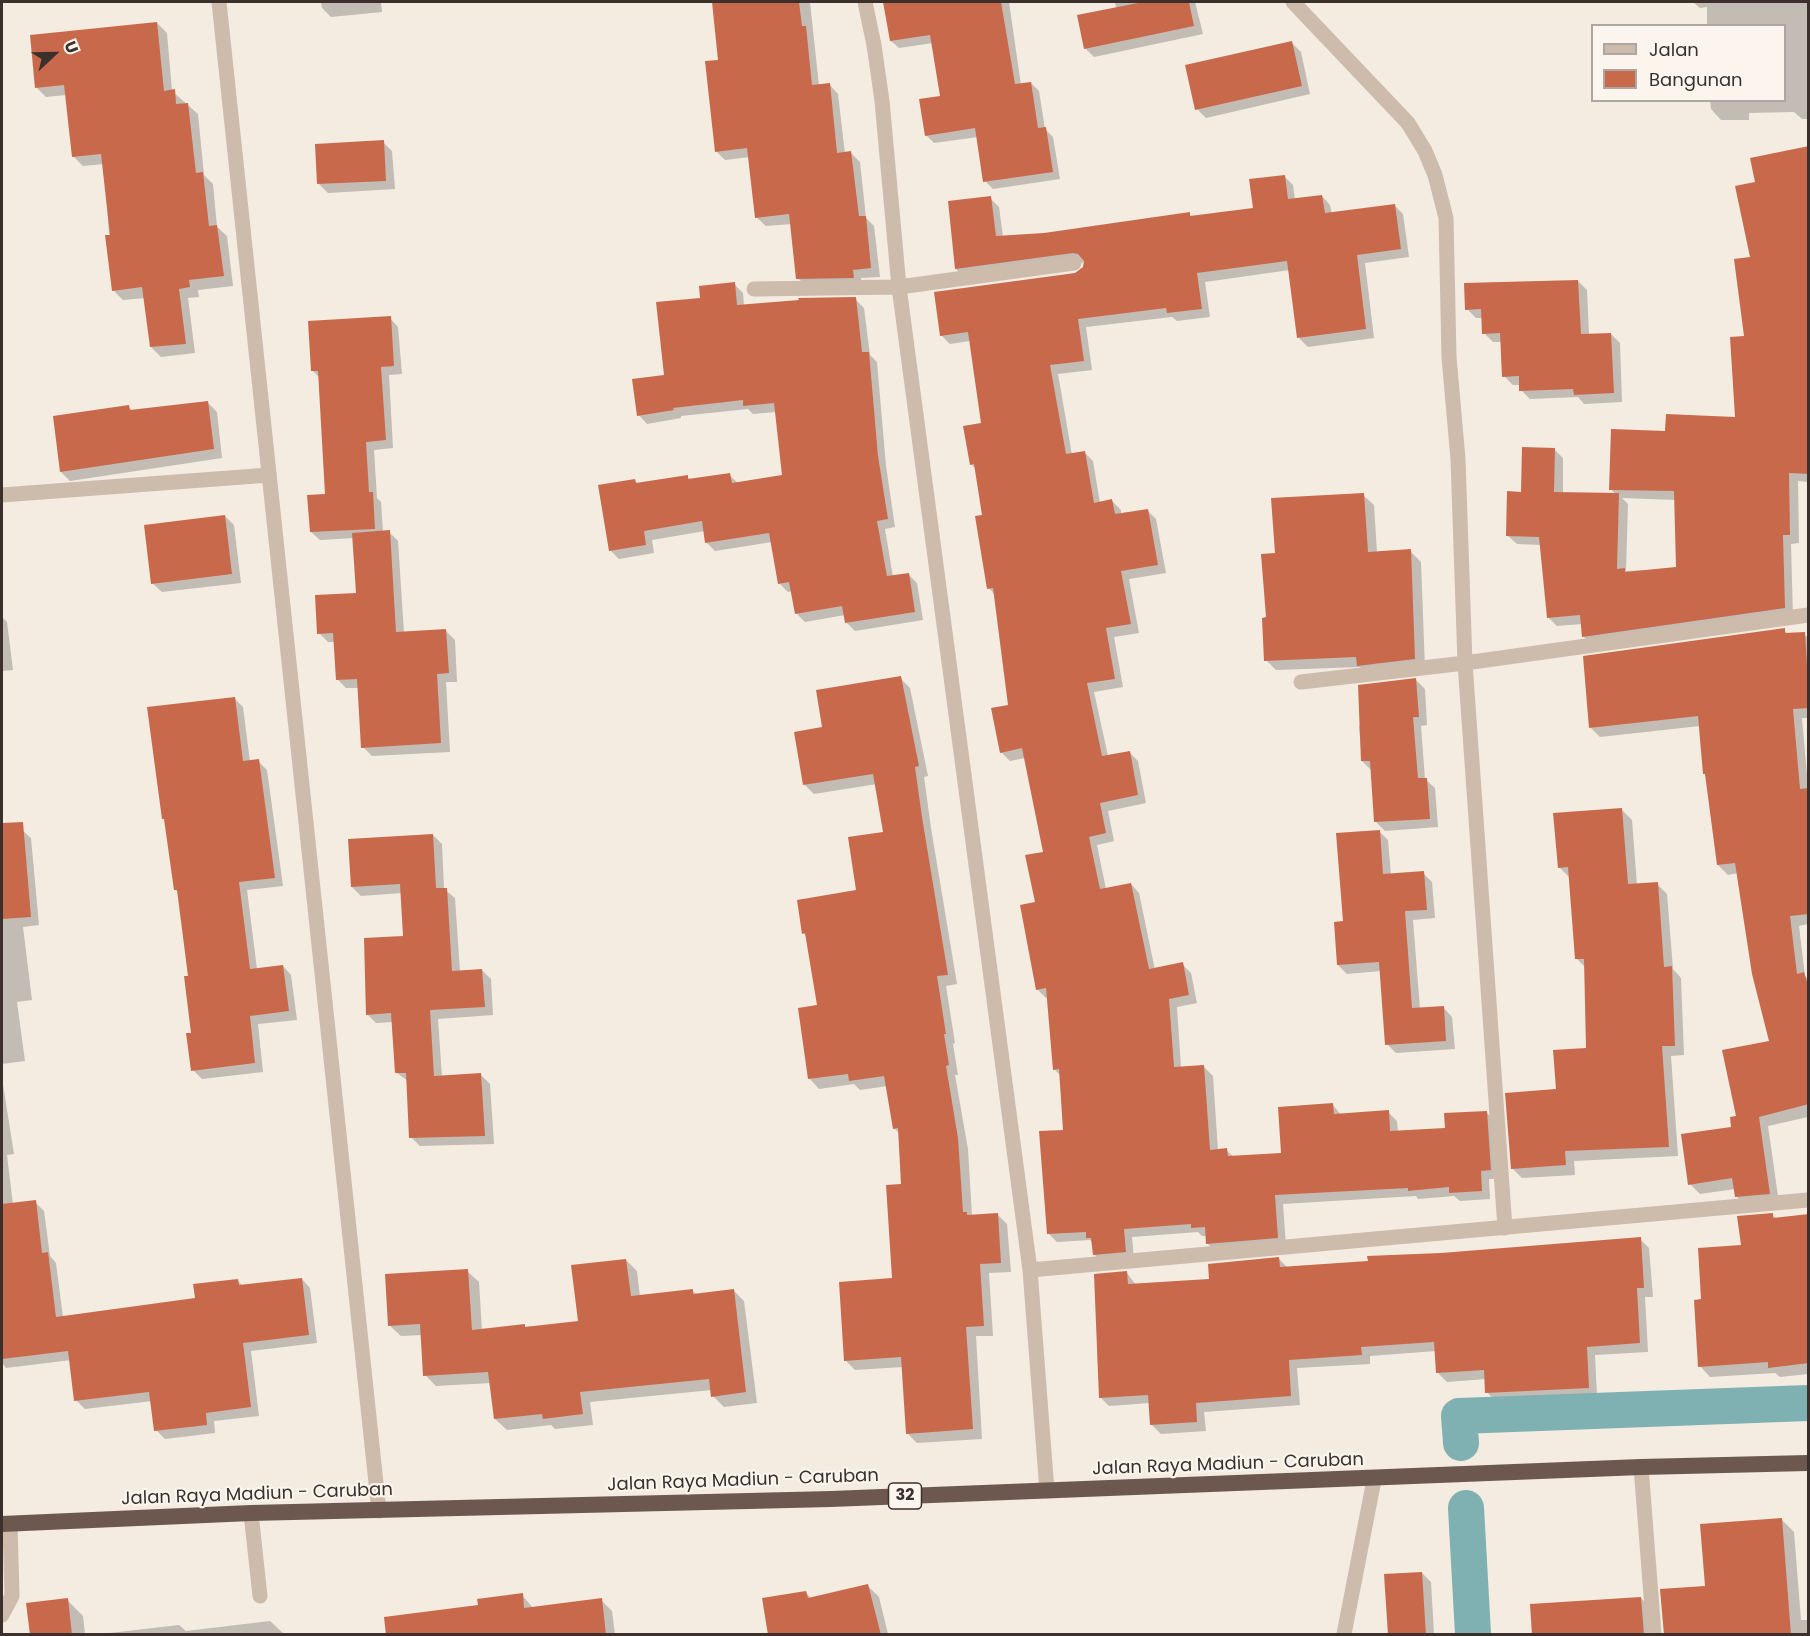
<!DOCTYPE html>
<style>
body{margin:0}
#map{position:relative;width:1810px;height:1636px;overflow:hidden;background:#f4ebe1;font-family:Poppins,sans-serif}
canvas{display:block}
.frame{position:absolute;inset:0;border:3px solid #3b302b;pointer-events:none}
.legend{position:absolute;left:1591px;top:24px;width:195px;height:78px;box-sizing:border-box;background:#fbf5ee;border:2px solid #aea6a0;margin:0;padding:8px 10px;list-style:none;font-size:18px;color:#3b302b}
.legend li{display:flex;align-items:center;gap:12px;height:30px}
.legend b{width:30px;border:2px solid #aea6a0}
.north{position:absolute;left:24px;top:24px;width:60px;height:60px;-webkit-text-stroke:4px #fbf5ee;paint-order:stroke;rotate:68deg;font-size:16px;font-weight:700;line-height:24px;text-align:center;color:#3b302b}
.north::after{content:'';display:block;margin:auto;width:21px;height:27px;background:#3b302b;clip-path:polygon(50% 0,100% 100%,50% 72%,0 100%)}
</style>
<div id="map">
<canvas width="1810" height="1636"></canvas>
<div class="frame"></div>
<ul class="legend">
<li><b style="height:8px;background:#cdbbac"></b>Jalan</li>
<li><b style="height:16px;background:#c8694b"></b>Bangunan</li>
</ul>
<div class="north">U</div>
</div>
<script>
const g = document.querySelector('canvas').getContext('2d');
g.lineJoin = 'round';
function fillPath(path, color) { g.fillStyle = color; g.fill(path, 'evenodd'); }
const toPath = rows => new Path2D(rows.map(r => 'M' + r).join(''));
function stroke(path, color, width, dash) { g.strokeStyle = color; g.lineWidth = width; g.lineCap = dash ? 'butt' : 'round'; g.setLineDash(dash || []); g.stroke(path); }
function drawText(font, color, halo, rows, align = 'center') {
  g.font = font + ' Poppins,sans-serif'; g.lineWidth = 4.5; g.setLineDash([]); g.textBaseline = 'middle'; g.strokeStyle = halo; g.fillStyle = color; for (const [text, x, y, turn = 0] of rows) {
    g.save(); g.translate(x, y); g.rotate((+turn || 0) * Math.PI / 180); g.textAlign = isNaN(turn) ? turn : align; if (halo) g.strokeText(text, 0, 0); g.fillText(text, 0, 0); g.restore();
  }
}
const shadow = toPath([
 [321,2,381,2,382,12,331,17,322,8],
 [714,2,810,2,819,86,829,84,838,94,845,154,851,153,860,162,866,218,874,226,880,277,861,278,862,286,807,287,798,278,792,224,766,226,756,217,750,157,725,160,716,151,720,61],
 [885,2,1009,2,1021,85,1031,83,1039,91,1045,129,1053,137,1060,179,993,189,985,181,978,137,934,143,926,135,942,97,933,43,899,48,891,41],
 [1115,2,1195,2,1203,34,1094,57,1085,48,1116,8],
 [1693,2,1808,2,1808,119,1802,119,1794,112,1749,113,1749,120,1721,120,1711,109,1710,100,1784,100,1784,26,1707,26,1707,7,1700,8],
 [157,23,167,33,172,91,198,114,204,175,213,184,217,227,227,236,233,286,198,290,199,297,188,298,195,353,161,357,151,347,145,298,123,300,113,290,104,164,83,166,73,156,66,95,46,97,36,87],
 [1292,43,1301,52,1310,94,1206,118,1197,109],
 [383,142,392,151,395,189,328,193,319,184],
 [1808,148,1808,482,1798,481,1799,543,1791,544,1793,617,1592,645,1583,636,1582,624,1557,626,1548,617,1542,545,1517,544,1507,535,1523,493,1554,449,1563,458,1563,493,1616,495,1611,489,1667,433,1737,419,1746,338,1756,183],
 [1622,498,1676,500,1677,569,1626,571,1628,504],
 [1284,176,1293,185,1295,200,1322,196,1330,205,1332,214,1394,205,1403,214,1409,257,1365,263,1374,338,1308,347,1299,338,1290,270,1205,282,1210,317,1177,321,1172,317,1086,327,1092,370,1058,374,1072,455,1084,452,1093,461,1100,503,1112,501,1121,510,1121,515,1147,510,1156,519,1166,573,1129,579,1139,633,1114,637,1123,687,1094,692,1108,756,1129,752,1138,761,1146,803,1108,811,1114,841,1097,845,1106,889,1131,884,1139,893,1155,970,1182,964,1191,973,1197,1003,1177,1007,1181,1068,1204,1067,1213,1076,1218,1151,1226,1150,1234,1157,1283,1154,1333,1105,1341,1115,1388,1112,1397,1121,1398,1132,1446,1129,1486,1112,1495,1121,1499,1179,1489,1179,1490,1199,1460,1201,1454,1196,1418,1199,1416,1196,1283,1204,1286,1246,1217,1252,1208,1244,1207,1236,1202,1236,1198,1232,1132,1237,1134,1260,1103,1263,1094,1254,1093,1243,1090,1240,1057,1242,1048,1233,1064,1131,1061,1076,1054,1069,1049,997,1046,998,1037,989,1037,903,1045,853,1025,758,1010,761,1001,752,1010,706,995,595,989,588,984,516,976,469,971,464,982,425,970,341,950,344,941,335,1082,271,1085,262,965,278,956,269,950,202,990,198,999,207,1003,237,1044,234,1189,214,1192,217,1255,209],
 [1578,281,1587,290,1589,335,1611,334,1620,343,1622,402,1584,404,1578,397,1530,399,1521,390,1521,385,1513,385,1504,376,1502,342,1493,342,1484,333,1483,318,1476,318,1467,309],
 [734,284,743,293,744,306,855,299,864,308,870,355,877,362,886,466,895,527,885,529,893,577,908,574,917,583,923,620,855,631,846,622,845,615,805,622,796,613,792,591,788,592,779,583,772,542,715,551,707,543,705,531,652,540,654,553,619,559,610,550,635,481,638,484,687,477,691,480,729,475,738,483,783,476,776,412,753,414,748,409,681,416,681,418,647,424,639,415,666,376,701,299],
 [390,318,398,327,402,374,389,375,393,448,374,450,377,498,381,502,383,532,389,532,398,541,404,633,446,631,455,640,457,682,446,682,450,752,372,756,363,747,359,688,346,688,337,679,335,642,328,642,319,633,358,594,354,538,320,540,311,532,326,496,319,377,312,370],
 [208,403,217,412,222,458,70,481,61,472,128,407,133,411],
 [1363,495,1374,505,1377,553,1410,551,1421,562,1425,669,1369,676,1360,667,1276,670,1266,660,1277,555],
 [225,516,234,525,241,583,162,592,152,583],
 [2,617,7,622,13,670,2,671],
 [1784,630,1789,635,1804,634,1808,638,1808,718,1802,718,1808,786,1808,924,1799,926,1805,976,1808,979,1808,1117,1768,1126,1779,1203,1746,1206,1736,1196,1735,1189,1700,1194,1690,1184,1733,1128,1771,1042,1738,873,1728,875,1718,865,1707,777,1704,773,1700,726,1600,737,1591,728],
 [900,678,910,688,928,776,924,777,931,828,957,984,946,986,955,1043,953,1044,958,1075,955,1075,968,1149,972,1216,997,1214,1007,1224,1011,1272,989,1273,993,1336,976,1336,982,1439,917,1443,907,1433,903,1367,855,1370,845,1360,893,1280,903,1185,900,1134,894,1128,888,1086,860,1090,854,1084,819,1089,810,1079,819,1006,808,937,803,933,858,891,884,833,877,784,814,794,804,784,824,729],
 [1416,680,1425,689,1427,725,1421,726,1425,779,1435,788,1438,827,1385,831,1376,822,1371,770,1362,761,1359,726],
 [234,698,243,707,250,762,258,761,267,770,283,886,247,890,257,969,283,966,291,975,297,1020,258,1024,263,1072,202,1079,193,1070,190,977,179,893,175,889],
 [1622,810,1632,820,1637,885,1657,884,1667,894,1673,969,1681,978,1684,1055,1671,1056,1678,1156,1574,1161,1575,1175,1522,1178,1512,1168,1558,1090,1588,1049,1585,967,1577,959,1569,877,1559,867],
 [22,830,31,838,39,925,23,927,32,1000,17,1002,25,1061,2,1064,2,831],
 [1379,831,1388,840,1391,875,1423,873,1432,882,1435,918,1413,920,1420,1009,1443,1007,1452,1017,1455,1049,1396,1053,1387,1044,1381,971,1347,974,1338,965,1344,923],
 [433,835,442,844,444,889,455,898,460,972,482,970,491,979,493,1015,438,1019,442,1077,481,1075,490,1084,494,1144,420,1146,411,1137,408,1081,397,1073,393,1022,376,1023,367,1014,404,937,402,893,361,896,352,887],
 [2,1078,14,1154,7,1155,13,1205,35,1202,44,1211,50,1256,56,1263,63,1317,197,1299,237,1280,243,1286,302,1279,310,1288,317,1343,251,1351,259,1416,214,1421,215,1433,165,1439,156,1430,152,1401,85,1409,76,1400,71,1360,6,1368,2,1363],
 [1772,1215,1777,1219,1808,1216,1808,1374,1780,1377,1775,1373,1710,1377,1700,1366,1703,1301,1742,1247],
 [1640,1239,1649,1248,1653,1297,1645,1297,1648,1352,1595,1355,1597,1396,1496,1402,1487,1392,1486,1379,1447,1382,1438,1373,1436,1351,1370,1356,1370,1364,1297,1368,1300,1405,1204,1412,1206,1431,1161,1434,1152,1425,1150,1403,1109,1406,1100,1397,1097,1347,1100,1346,1127,1273,1136,1285,1210,1280,1279,1259,1288,1268],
 [626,1260,637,1271,640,1297,692,1290,697,1295,733,1290,744,1301,757,1403,724,1407,713,1396,712,1390,590,1402,593,1425,555,1429,551,1425,507,1430,495,1419,491,1383,436,1386,425,1375,422,1335,401,1336,389,1325,467,1271,479,1282,482,1331,579,1322],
 [1781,1519,1794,1532,1801,1620,1808,1620,1808,1634,1665,1634,1707,1587],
 [1422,1573,1431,1582,1434,1634,1389,1634],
 [868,1586,879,1597,888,1634,769,1634,806,1593,812,1599],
 [522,1595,533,1608,601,1600,612,1611,615,1634,420,1634,480,1607],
 [1641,1598,1653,1611,1655,1634,1534,1634],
 [67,1600,83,1616,85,1634,31,1634],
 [270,1621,284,1634,101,1634,179,1625,186,1631]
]);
const canal = toPath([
 [1461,1443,1459,1416,1808,1403],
 [1466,1508,1473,1634]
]);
const building = toPath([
 [712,2,799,2,802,26,806,26,812,85,830,83,837,153,851,151,859,216,866,216,871,268,853,270,854,278,796,279,789,214,755,218,747,148,715,152,705,61,718,60],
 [883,2,1001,2,1015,84,1031,82,1038,128,1046,127,1053,172,983,182,975,128,925,136,919,99,940,96,930,35,890,41],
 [1143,2,1189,2,1194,26,1084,49,1077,15],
 [157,22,164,91,175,89,176,104,188,103,196,173,203,172,209,226,217,225,224,276,189,280,190,287,179,289,186,344,150,347,142,287,112,291,105,235,110,235,101,154,72,157,64,85,35,88,30,35],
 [1292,41,1302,86,1195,110,1185,65],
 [384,140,386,181,317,184,315,144],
 [1809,146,1809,474,1789,473,1790,535,1783,535,1785,608,1582,637,1580,615,1547,618,1539,537,1506,536,1507,491,1521,492,1522,447,1555,448,1554,492,1619,493,1617,569,1625,568,1625,572,1676,567,1674,491,1609,490,1611,429,1665,431,1666,414,1735,417,1730,337,1744,336,1734,259,1750,257,1735,186,1755,182,1750,158],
 [1285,175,1288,199,1322,195,1325,213,1395,204,1401,249,1357,255,1366,329,1297,338,1287,261,1197,273,1202,309,1167,313,1166,308,1078,319,1084,361,1050,365,1066,454,1085,451,1094,503,1112,499,1115,514,1148,509,1158,565,1121,571,1131,624,1106,628,1115,679,1087,683,1102,756,1130,751,1138,795,1100,803,1106,833,1089,837,1100,889,1131,883,1149,969,1183,962,1189,995,1169,999,1174,1067,1204,1065,1210,1150,1227,1148,1228,1156,1281,1153,1278,1107,1333,1103,1334,1114,1389,1110,1390,1131,1445,1128,1444,1113,1487,1111,1491,1170,1481,1171,1482,1191,1449,1193,1449,1187,1408,1191,1408,1188,1275,1195,1278,1238,1206,1244,1205,1227,1191,1228,1191,1224,1124,1229,1126,1252,1093,1255,1091,1238,1086,1238,1086,1232,1047,1234,1039,1131,1063,1130,1059,1069,1053,1070,1046,988,1036,990,1020,905,1035,902,1025,855,1043,852,1022,748,1000,753,991,708,1008,705,993,588,987,589,975,516,982,515,974,464,970,465,963,426,981,423,968,332,940,336,934,292,1075,273,1083,267,1084,261,1078,254,1073,253,955,269,948,201,991,196,996,236,1044,233,1190,212,1190,216,1253,208,1249,179],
 [1578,280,1581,334,1611,333,1614,393,1574,395,1573,389,1519,391,1519,376,1502,377,1500,333,1482,334,1481,309,1465,310,1464,283],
 [735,282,737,305,799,300,798,298,856,297,862,352,869,352,878,456,888,519,877,521,887,576,909,573,915,612,845,623,842,606,795,614,789,582,778,584,769,533,705,543,702,521,644,531,646,545,609,551,598,485,635,479,636,483,688,475,688,479,730,473,732,483,782,475,774,403,743,406,743,400,673,408,674,410,637,416,632,379,664,375,656,302,700,298,699,286],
 [391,316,394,366,381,367,386,440,366,442,369,492,373,492,375,529,310,532,307,495,325,494,318,371,311,371,308,321],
 [208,401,214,449,60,472,53,416,129,405,130,410],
 [1364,493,1368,552,1411,549,1415,659,1357,666,1356,657,1264,661,1262,618,1266,617,1261,554,1275,553,1271,498],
 [225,515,232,574,151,584,144,525],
 [390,530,396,632,446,629,449,673,437,674,441,743,361,748,357,679,336,680,333,633,317,634,315,595,356,593,352,533],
 [1785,628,1785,633,1805,632,1809,698,1809,708,1793,709,1800,789,1809,788,1809,914,1790,916,1797,974,1804,972,1809,988,1809,1104,1759,1117,1770,1194,1735,1197,1732,1178,1688,1185,1681,1134,1731,1127,1730,1117,1736,1116,1722,1050,1769,1041,1752,974,1735,863,1717,865,1705,774,1703,774,1698,716,1589,728,1583,656],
 [901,676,919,766,915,767,922,817,948,975,937,976,946,1034,944,1034,949,1065,946,1066,958,1138,963,1212,967,1212,967,1215,998,1213,1001,1263,980,1264,984,1326,966,1327,973,1429,906,1434,901,1357,844,1361,839,1282,892,1278,886,1185,901,1184,898,1128,893,1129,884,1076,849,1081,848,1074,808,1079,798,1008,817,1005,805,933,802,934,797,900,856,890,848,837,883,832,873,774,803,785,794,732,822,727,816,690],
 [1416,678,1419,717,1413,717,1418,778,1427,778,1430,819,1374,822,1370,761,1361,761,1358,685],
 [235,697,243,761,259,759,275,878,239,882,250,969,283,965,289,1011,250,1016,255,1063,191,1071,186,1033,191,1033,184,976,188,976,177,890,174,890,164,819,162,819,147,707],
 [1622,808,1628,884,1658,882,1664,967,1672,966,1675,1046,1662,1046,1669,1147,1565,1151,1566,1165,1511,1169,1505,1093,1556,1089,1553,1050,1586,1048,1584,959,1575,959,1568,867,1558,868,1553,813],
 [23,822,31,917,2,919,2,823],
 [1380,830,1383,874,1424,871,1427,910,1405,911,1412,1008,1444,1006,1446,1041,1385,1045,1379,962,1337,965,1334,922,1343,921,1336,833],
 [433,834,436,888,447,888,452,971,482,969,485,1007,430,1010,434,1076,481,1073,485,1136,409,1138,406,1073,395,1073,391,1013,366,1015,364,938,403,936,400,884,351,887,348,839],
 [36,1200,42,1253,48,1252,56,1317,195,1298,193,1284,238,1279,239,1285,302,1278,309,1335,243,1343,251,1407,206,1413,207,1425,154,1431,149,1392,74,1401,68,1351,2,1359,2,1204],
 [1773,1213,1773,1218,1809,1214,1809,1363,1768,1368,1768,1362,1698,1367,1694,1300,1701,1299,1698,1248,1741,1245,1737,1216],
 [1641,1237,1644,1288,1637,1288,1640,1343,1587,1347,1589,1388,1485,1393,1484,1370,1436,1373,1434,1342,1361,1347,1362,1355,1289,1360,1291,1396,1196,1403,1197,1422,1150,1425,1148,1395,1099,1398,1094,1274,1127,1271,1128,1284,1209,1279,1208,1264,1279,1257,1280,1267,1368,1261,1367,1256,1441,1253],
 [626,1259,631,1296,693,1289,693,1294,734,1289,746,1392,711,1397,709,1379,580,1392,583,1414,543,1419,542,1414,494,1419,488,1372,423,1376,420,1324,388,1326,385,1274,468,1269,472,1330,525,1324,525,1327,578,1321,571,1265],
 [1782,1518,1791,1635,1664,1635,1660,1589,1705,1586,1700,1524],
 [1422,1572,1426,1635,1388,1635,1384,1574],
 [868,1584,881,1635,768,1635,762,1598,806,1591,808,1598],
 [523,1593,524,1608,602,1598,606,1635,386,1635,384,1617,478,1605,477,1599],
 [1641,1597,1644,1635,1532,1635,1530,1604],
 [68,1598,72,1635,30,1635,26,1603]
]);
const service = toPath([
 [1641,1467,1654,1634],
 [251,1513,260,1596],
 [2,1615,12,1596,10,1524],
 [1344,1634,1374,1480]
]);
const minor = toPath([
 [219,2,379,1511],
 [865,2,874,45,882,101,899,287,1030,1270,1047,1491],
 [1293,2,1408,123,1425,151,1435,175,1446,218,1449,357,1458,459,1465,663,1505,1228],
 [754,289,899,287,1074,263],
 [2,495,269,475],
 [1301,682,1465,663,1808,615],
 [1030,1270,1808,1200]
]);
const trunk = toPath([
 [2,1524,251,1513,831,1499,1641,1467,1808,1463]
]);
const shields = [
 [905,1496,33]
];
const shieldNames = [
 ["32",905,1496]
];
const streetNames = [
 ["Jalan Raya Madiun - Caruban",1228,1465,-2],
 ["Jalan Raya Madiun - Caruban",743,1481,-2],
 ["Jalan Raya Madiun - Caruban",257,1495,-2]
];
fillPath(shadow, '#0003');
stroke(canal, '#7fb0b2', 36);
fillPath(building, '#c8694b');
stroke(service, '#cdbbac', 15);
stroke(minor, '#cdbbac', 15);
stroke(trunk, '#6c584f', 16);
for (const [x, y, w] of shields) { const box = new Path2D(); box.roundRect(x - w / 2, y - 13, w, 26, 4.5); g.fillStyle = '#fbf5ee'; g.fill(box); stroke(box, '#3b302b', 1.5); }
drawText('bold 16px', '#3b302b', null, shieldNames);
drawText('18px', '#3b302b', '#fbf5ee', streetNames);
</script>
